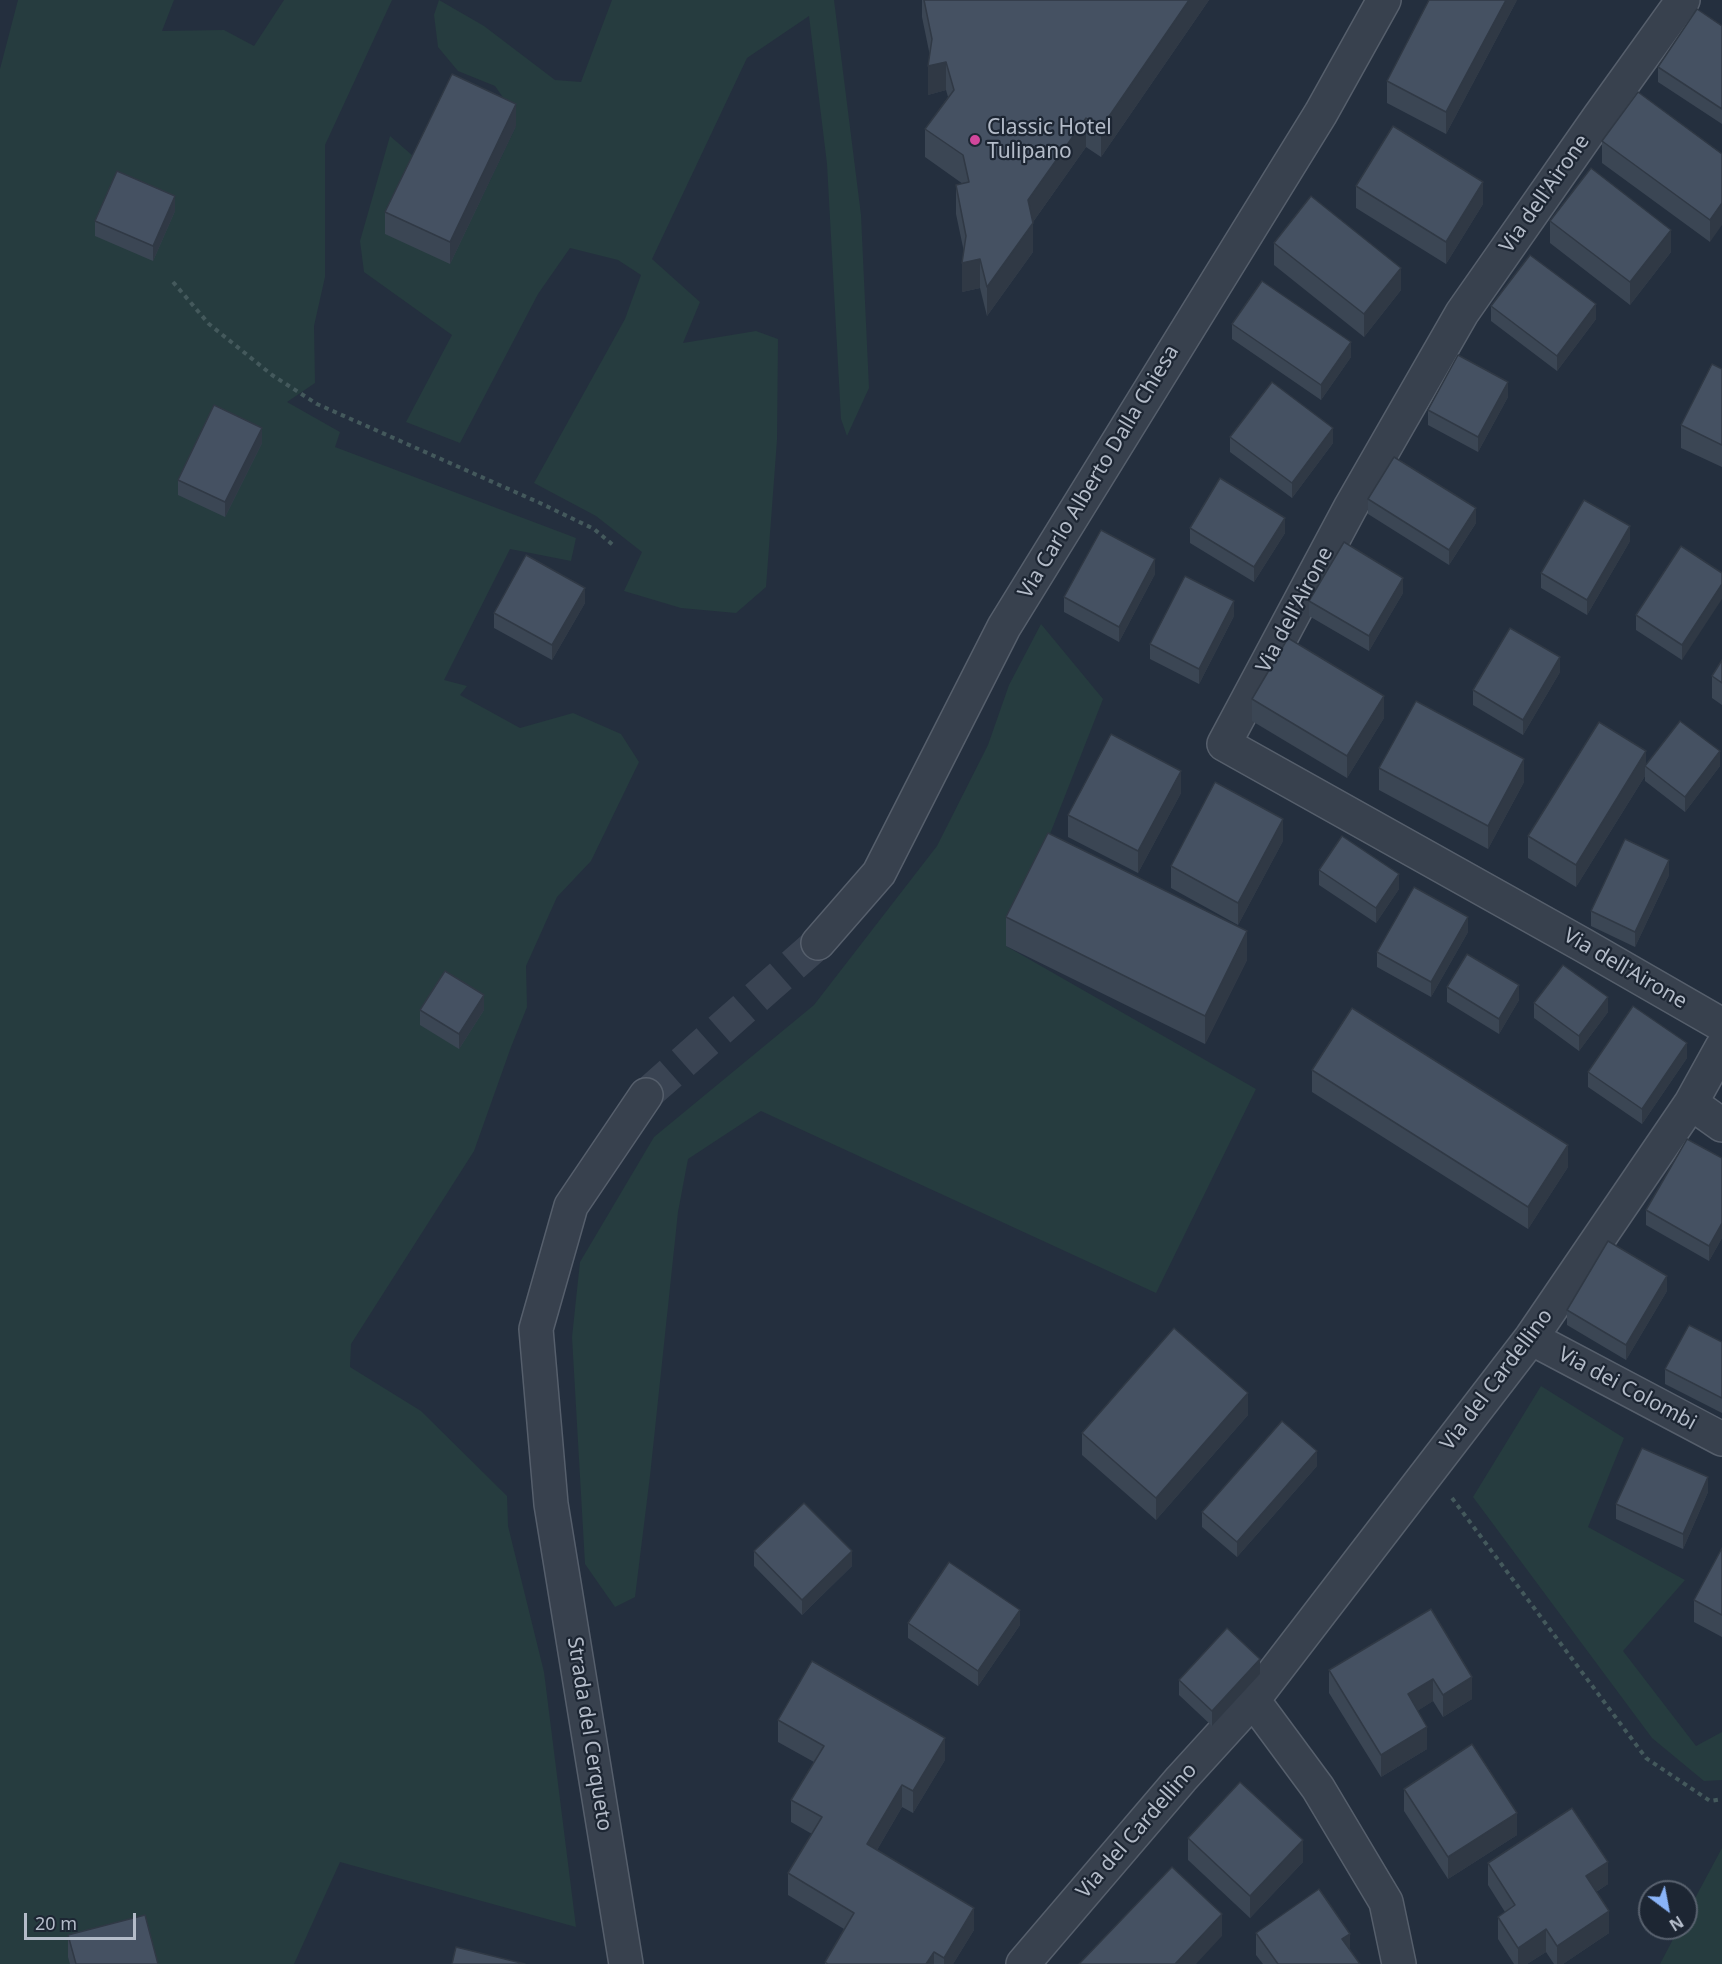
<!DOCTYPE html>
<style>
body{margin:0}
#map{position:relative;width:1722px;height:1964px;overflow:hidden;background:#242f3e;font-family:"Noto Sans",sans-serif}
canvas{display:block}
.north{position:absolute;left:1638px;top:1880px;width:60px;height:60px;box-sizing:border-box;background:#1d2633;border:2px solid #59626f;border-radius:50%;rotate:148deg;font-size:16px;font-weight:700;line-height:24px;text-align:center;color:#b4bcc9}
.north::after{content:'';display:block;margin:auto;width:21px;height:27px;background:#8ab4f8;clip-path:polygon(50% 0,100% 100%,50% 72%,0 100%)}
.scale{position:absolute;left:24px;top:1913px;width:112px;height:27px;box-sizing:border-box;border:3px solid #b4bcc9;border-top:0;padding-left:8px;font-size:18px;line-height:21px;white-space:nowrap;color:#b4bcc9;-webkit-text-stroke:4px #1d2633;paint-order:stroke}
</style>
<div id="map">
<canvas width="1722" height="1964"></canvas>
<div class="north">N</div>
<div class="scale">20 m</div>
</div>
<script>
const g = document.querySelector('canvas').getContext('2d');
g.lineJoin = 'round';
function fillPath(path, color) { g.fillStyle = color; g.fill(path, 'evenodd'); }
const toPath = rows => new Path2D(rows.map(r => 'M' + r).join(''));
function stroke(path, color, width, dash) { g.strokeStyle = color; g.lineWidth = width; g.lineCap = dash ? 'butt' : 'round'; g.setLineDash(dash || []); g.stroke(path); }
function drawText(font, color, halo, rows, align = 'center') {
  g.font = font + ' "Noto Sans",sans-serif'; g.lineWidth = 4.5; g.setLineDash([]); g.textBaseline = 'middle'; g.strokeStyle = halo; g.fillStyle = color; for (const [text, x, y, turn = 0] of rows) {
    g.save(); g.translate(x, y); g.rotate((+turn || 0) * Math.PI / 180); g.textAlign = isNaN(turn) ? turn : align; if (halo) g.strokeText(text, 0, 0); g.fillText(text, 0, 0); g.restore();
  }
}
const green = toPath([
 [18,0,174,0,162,31,224,30,254,46,284,0,392,0,325,145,325,277,314,326,315,383,287,402,340,432,335,447,576,538,571,561,510,549,444,680,467,686,460,695,520,728,573,713,621,734,639,762,591,861,557,897,526,966,527,1007,511,1047,474,1151,351,1344,350,1367,421,1411,507,1496,508,1526,544,1672,576,1927,340,1862,294,1964,0,1964,0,69],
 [439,0,484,26,555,80,581,82,612,0,834,0,861,215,869,388,847,436,841,419,827,164,809,16,747,58,652,259,700,302,683,343,756,331,778,339,777,440,766,587,736,613,681,608,624,591,642,552,596,516,534,483,625,319,641,275,618,260,570,248,538,294,460,443,406,422,452,335,364,272,360,241,390,136,420,162,482,197,516,126,509,106,495,86,458,71,438,47,434,15],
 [1041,624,1103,699,1006,946,1256,1089,1156,1293,761,1111,688,1159,678,1212,650,1476,635,1597,615,1607,585,1564,572,1337,580,1262,654,1137,814,1005,937,846,988,745,1009,685],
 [1541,1386,1624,1438,1588,1527,1685,1580,1623,1651,1696,1746,1722,1732,1722,1780,1704,1781,1652,1738,1473,1497],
 [1722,1848,1722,1964,1660,1964,1679,1928,1686,1928,1686,1915]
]);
const minorTunnel = toPath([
 [646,1095,818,943]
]);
const path = toPath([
 [173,282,209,324,272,375,317,404,540,503,594,529,613,545],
 [1452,1498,1646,1758,1710,1801,1722,1799]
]);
const minor = toPath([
 [1683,0,1599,117,1462,313,1350,508,1224,744,1583,945,1722,1025],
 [818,943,879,873,1004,627,1321,113,1384,0],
 [1691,1103,1722,1125],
 [1531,1338,1722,1439],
 [1253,1700,1318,1788,1386,1902,1399,1964],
 [626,1964,551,1504,536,1329,571,1206,646,1095],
 [1023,1964,1181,1779,1253,1700,1531,1338,1691,1103,1722,1047]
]);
const wall = toPath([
 [922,0,1209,0,1101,157,1086,147,1033,222,1033,252,987,316,980,288,962,292,964,252,956,214,956,185,963,184,925,157,925,129,948,97,946,90,928,95,930,56,922,17],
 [1517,0,1446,134,1387,103,1387,81],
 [1722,26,1722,124,1658,82,1658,67],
 [516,126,450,264,385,234,385,212],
 [1602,141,1722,154,1710,242,1602,163],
 [1356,186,1483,204,1446,264,1356,208],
 [175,211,153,261,95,236,95,221],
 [1550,221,1671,252,1630,305,1550,243],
 [1274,243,1401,290,1364,337,1274,265],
 [1491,306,1596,319,1557,371,1491,321],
 [1232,324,1351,357,1321,400,1232,339],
 [1722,369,1722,467,1681,448,1681,425],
 [1508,397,1478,452,1428,425,1428,410],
 [1230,437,1333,443,1292,498,1230,452],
 [262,443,225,517,178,495,178,480],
 [1368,499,1476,523,1449,565,1368,514],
 [1190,528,1285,533,1254,582,1190,543],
 [1630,541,1587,615,1541,588,1541,573],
 [1722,573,1682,660,1636,630,1636,615],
 [1155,574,1119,642,1064,612,1064,597],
 [1403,593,1369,651,1309,616,1309,601],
 [585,603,552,660,494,628,494,613],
 [1234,616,1199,684,1150,659,1150,644],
 [1722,660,1722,705,1712,698,1712,676],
 [1560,672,1523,735,1473,705,1473,690],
 [1252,699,1384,718,1347,778,1252,721],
 [1646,764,1720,766,1685,812,1645,781,1645,776,1576,887,1528,858,1528,836],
 [1379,768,1524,782,1488,849,1379,790],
 [1181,793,1138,873,1068,837,1068,815],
 [1283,841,1238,925,1171,888,1171,866],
 [1319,870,1399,889,1376,923,1319,885],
 [1669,875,1635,947,1591,926,1591,911],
 [1006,917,1247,960,1205,1044,1006,946],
 [1468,932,1431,997,1377,967,1377,952],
 [1447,987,1519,1000,1499,1034,1447,1002],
 [1534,1003,1608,1012,1579,1051,1534,1018],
 [420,1010,484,1010,459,1049,420,1025],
 [1687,1058,1642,1124,1588,1087,1588,1072],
 [1312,1070,1568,1167,1528,1229,1312,1092],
 [1722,1158,1722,1238,1709,1261,1646,1225,1646,1210],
 [1667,1291,1626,1360,1567,1325,1567,1310],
 [1722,1342,1722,1413,1665,1384,1665,1369],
 [1248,1415,1156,1520,1082,1455,1082,1433],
 [1317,1466,1237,1557,1202,1527,1202,1512],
 [1708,1492,1683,1549,1616,1519,1616,1504],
 [1722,1548,1722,1637,1694,1622,1694,1600],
 [754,1551,852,1566,802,1615,754,1566],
 [1431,1609,1472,1699,1443,1717,1433,1701,1417,1711,1427,1749,1381,1777,1329,1693,1329,1670],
 [908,1623,1020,1625,978,1686,908,1638],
 [1260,1674,1212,1726,1179,1695,1179,1680],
 [778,1720,945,1760,913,1813,902,1807,877,1850,974,1930,953,1964,825,1964,825,1962,844,1929,788,1895,788,1873,812,1834,791,1822,791,1800,814,1762,778,1742],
 [1404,1789,1517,1835,1448,1879,1404,1811],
 [1188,1838,1303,1862,1250,1918,1188,1860],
 [1488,1863,1608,1884,1596,1892,1609,1933,1563,1964,1554,1964,1546,1952,1527,1964,1514,1964,1498,1939,1498,1917,1505,1912,1488,1885],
 [1256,1933,1350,1951,1360,1964,1263,1964,1256,1955],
 [68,1935,158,1964,70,1964,68,1957]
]);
const shadedWall = toPath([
 [1189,0,1209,0,1101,157,1101,128],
 [1506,0,1517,0,1446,134,1446,112],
 [946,62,946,90,928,95,928,66],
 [516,104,516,126,450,264,450,242],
 [1086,118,1086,147,1028,229,1028,200],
 [1483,182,1483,204,1446,264,1446,242],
 [175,196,175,211,153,261,153,246],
 [1722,203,1722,225,1710,242,1710,220],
 [1033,223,1033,252,987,316,987,287],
 [1671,230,1671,252,1630,305,1630,282],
 [980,259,980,288,962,292,962,263],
 [1401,268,1401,290,1364,337,1364,314],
 [1596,304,1596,319,1557,371,1557,356],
 [1351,342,1351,357,1321,400,1321,385],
 [1508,382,1508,397,1478,452,1478,437],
 [262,428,262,443,225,517,225,502],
 [1333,428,1333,443,1292,498,1292,483],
 [1476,508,1476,523,1449,565,1449,550],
 [1285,518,1285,533,1254,582,1254,567],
 [1630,526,1630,541,1587,615,1587,600],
 [1155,559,1155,574,1119,642,1119,627],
 [1403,578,1403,593,1369,651,1369,636],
 [1722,584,1722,599,1682,660,1682,645],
 [585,588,585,603,552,660,552,645],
 [1234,601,1234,616,1199,684,1199,669],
 [1560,657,1560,672,1523,735,1523,720],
 [1384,696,1384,718,1347,778,1347,756],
 [1646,751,1646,767,1645,766,1645,776,1576,887,1576,865],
 [1720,751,1720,766,1685,812,1685,797],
 [1524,759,1524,782,1488,849,1488,826],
 [1181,771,1181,793,1138,873,1138,851],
 [1283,819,1283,841,1238,925,1238,903],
 [1669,860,1669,875,1635,947,1635,932],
 [1399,874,1399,889,1376,923,1376,908],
 [1468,917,1468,932,1431,997,1431,982],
 [1247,931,1247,960,1205,1044,1205,1016],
 [1519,985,1519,1000,1499,1034,1499,1019],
 [484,995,484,1010,459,1049,459,1034],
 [1608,997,1608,1012,1579,1051,1579,1036],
 [1687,1043,1687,1058,1642,1124,1642,1109],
 [1568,1145,1568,1167,1528,1229,1528,1207],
 [1722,1223,1722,1238,1709,1261,1709,1246],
 [1667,1276,1667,1291,1626,1360,1626,1345],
 [1248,1393,1248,1415,1156,1520,1156,1498],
 [1317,1451,1317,1466,1237,1557,1237,1542],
 [1708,1477,1708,1492,1683,1549,1683,1534],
 [852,1551,852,1566,802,1615,802,1600],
 [1020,1610,1020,1625,978,1686,978,1671],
 [1260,1659,1260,1674,1212,1726,1212,1711],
 [1472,1677,1472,1699,1443,1717,1443,1695],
 [1433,1679,1433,1701,1408,1717,1408,1694],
 [1427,1727,1427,1749,1381,1777,1381,1755],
 [945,1738,945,1760,913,1813,913,1791],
 [902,1785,902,1807,867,1867,867,1844],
 [1517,1813,1517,1835,1448,1879,1448,1857],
 [1303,1840,1303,1862,1250,1918,1250,1896],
 [1608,1862,1608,1884,1586,1898,1586,1876],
 [974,1908,974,1930,953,1964,944,1964,944,1958],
 [1609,1911,1609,1933,1563,1964,1557,1964,1557,1946],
 [1222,1914,1222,1936,1196,1964,1175,1964],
 [1546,1929,1546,1952,1527,1964,1518,1964,1518,1948],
 [1350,1934,1350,1956,1342,1939],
 [934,1952,934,1964,926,1964]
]);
const building = toPath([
 [924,0,1189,0,1101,128,1086,118,1028,200,1033,223,987,287,980,259,962,263,966,236,956,185,969,182,963,155,925,129,954,90,946,62,928,66,932,39,924,0],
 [1429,0,1506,0,1446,112,1387,81,1429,0],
 [1697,9,1722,26,1722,109,1658,67,1697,9],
 [452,74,516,104,450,242,385,212,452,74],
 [1638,92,1722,154,1722,203,1710,220,1602,141,1638,92],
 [1393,126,1483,182,1446,242,1356,186,1393,126],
 [1591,168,1671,230,1630,282,1550,221,1591,168],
 [117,171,175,196,153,246,95,221,117,171],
 [1311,196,1401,268,1364,314,1274,243,1311,196],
 [1530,255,1596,304,1557,356,1491,306,1530,255],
 [1262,281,1351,342,1321,385,1232,324,1262,281],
 [1458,355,1508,382,1478,437,1428,410,1458,355],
 [1712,364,1722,369,1722,445,1681,425,1712,364],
 [1272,382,1333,428,1292,483,1230,437,1272,382],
 [214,405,262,428,225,502,178,480,214,405],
 [1394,457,1476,508,1449,550,1368,499,1394,457],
 [1220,478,1285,518,1254,567,1190,528,1220,478],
 [1584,500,1630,526,1587,600,1541,573,1584,500],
 [1101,530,1155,559,1119,627,1064,597,1101,530],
 [1344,542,1403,578,1369,636,1309,601,1344,542],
 [1681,546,1722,573,1722,584,1682,645,1636,615,1681,546],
 [526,555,585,588,552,645,494,613,526,555],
 [1185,576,1234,601,1199,669,1150,644,1185,576],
 [1510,628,1560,657,1523,720,1473,690,1510,628],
 [1288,638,1384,696,1347,756,1252,699,1288,638],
 [1722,660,1722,683,1712,676,1722,660],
 [1416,701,1524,759,1488,826,1379,768,1416,701],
 [1680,721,1720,751,1685,797,1645,766,1680,721],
 [1599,722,1646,751,1576,865,1528,836,1599,722],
 [1111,734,1181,771,1138,851,1068,815,1111,734],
 [1215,782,1283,819,1238,903,1171,866,1215,782],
 [1048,833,1247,931,1205,1016,1006,917,1048,833],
 [1342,836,1399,874,1376,908,1319,870,1342,836],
 [1625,839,1669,860,1635,932,1591,911,1625,839],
 [1414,887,1468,917,1431,982,1377,952,1414,887],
 [1467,954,1519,985,1499,1019,1447,987,1467,954],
 [1563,965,1608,997,1579,1036,1534,1003,1563,965],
 [445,971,484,995,459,1034,420,1010,445,971],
 [1633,1006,1687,1043,1642,1109,1588,1072,1633,1006],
 [1352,1008,1568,1145,1528,1207,1312,1070,1352,1008],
 [1687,1139,1722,1158,1722,1223,1709,1246,1646,1210,1687,1139],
 [1608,1241,1667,1276,1626,1345,1567,1310,1608,1241],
 [1689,1325,1722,1342,1722,1398,1665,1369,1689,1325],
 [1174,1328,1248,1393,1156,1498,1082,1433,1174,1328],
 [1282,1421,1317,1451,1237,1542,1202,1512,1282,1421],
 [1642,1448,1708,1477,1683,1534,1616,1504,1642,1448],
 [804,1503,852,1551,802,1600,754,1551,804,1503],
 [1722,1548,1722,1615,1694,1600,1722,1548],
 [949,1562,1020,1610,978,1671,908,1623,949,1562],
 [1431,1609,1472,1677,1443,1695,1433,1679,1408,1694,1427,1727,1381,1755,1329,1670,1431,1609],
 [1227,1628,1260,1659,1212,1711,1179,1680,1227,1628],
 [812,1661,945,1738,913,1791,902,1785,867,1844,974,1908,944,1958,934,1952,926,1964,828,1964,825,1962,854,1913,788,1873,822,1817,791,1800,824,1746,778,1720,812,1661],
 [1472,1744,1517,1813,1448,1857,1404,1789,1472,1744],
 [1240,1782,1303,1840,1250,1896,1188,1838,1240,1782],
 [1572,1808,1608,1862,1586,1876,1609,1911,1557,1946,1546,1929,1518,1948,1498,1917,1515,1905,1488,1863,1572,1808],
 [1172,1867,1222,1914,1175,1964,1079,1964,1172,1867],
 [1319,1889,1350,1934,1342,1939,1360,1964,1278,1964,1256,1933,1319,1889],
 [145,1915,158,1964,76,1964,68,1935,145,1915],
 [456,1947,525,1964,452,1964,456,1947]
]);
const markers = [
 [975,140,6,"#d1479c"]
];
const poiNames = [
 ["Classic Hotel",987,128],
 ["Tulipano",987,152]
];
const streetNames = [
 ["Via dell'Airone",1545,194,-55],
 ["Via Carlo Alberto Dalla Chiesa",1099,472,-59],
 ["Via dell'Airone",1295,610,-62],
 ["Via dell'Airone",1625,969,30],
 ["Via del Cardellino",1497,1380,-53],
 ["Via dei Colombi",1627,1389,28],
 ["Strada del Cerqueto",589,1734,81],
 ["Via del Cardellino",1137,1831,-49]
];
fillPath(green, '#263c3f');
stroke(minorTunnel, '#3a4453', 33, [33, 16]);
stroke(minor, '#565f6c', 36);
stroke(path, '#44595c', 4, [4.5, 4.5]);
stroke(minor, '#38414e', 33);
fillPath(wall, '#3b4654');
fillPath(shadedWall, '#303945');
fillPath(building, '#455162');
stroke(building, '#303945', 1.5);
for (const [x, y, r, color] of markers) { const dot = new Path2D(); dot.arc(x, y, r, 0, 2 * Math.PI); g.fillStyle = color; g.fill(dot); stroke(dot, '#1d2633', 2); }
drawText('21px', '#b4bcc9', '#1d2633', poiNames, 'left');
drawText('21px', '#b4bcc9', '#1d2633', streetNames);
</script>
